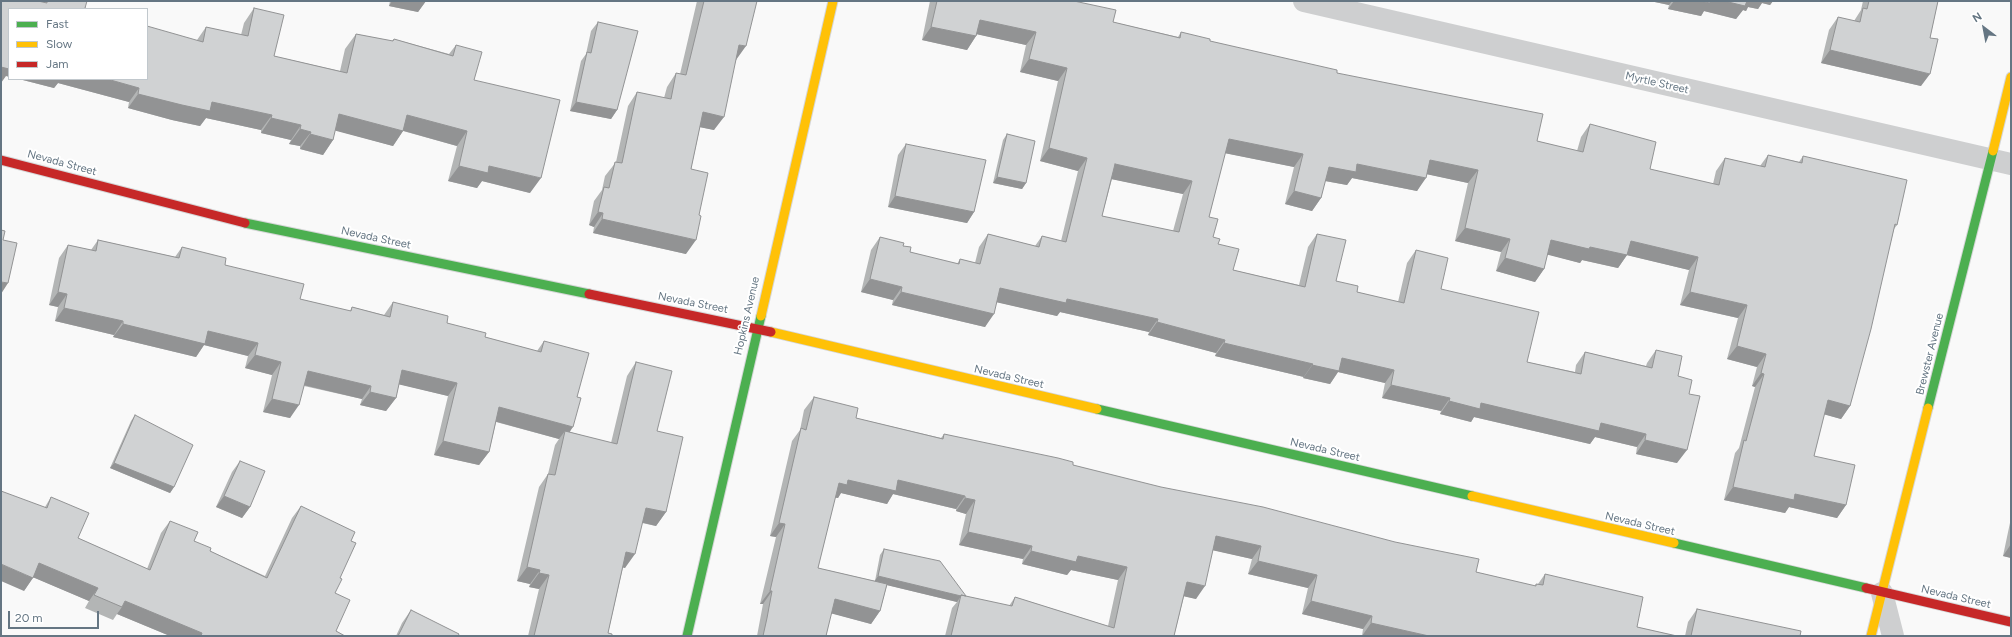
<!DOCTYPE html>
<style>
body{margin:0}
#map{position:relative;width:2012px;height:637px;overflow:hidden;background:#f9f9f9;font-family:Figtree,sans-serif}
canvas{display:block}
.frame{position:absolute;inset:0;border:2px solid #657683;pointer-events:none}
.legend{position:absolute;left:8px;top:8px;width:140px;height:72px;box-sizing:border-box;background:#fff;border:1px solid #c1c8cd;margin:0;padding:5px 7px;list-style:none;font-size:12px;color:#657683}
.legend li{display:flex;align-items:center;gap:8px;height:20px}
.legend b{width:20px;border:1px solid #c1c8cd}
.north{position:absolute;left:1964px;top:8px;width:40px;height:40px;-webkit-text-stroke:3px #fff;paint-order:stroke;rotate:328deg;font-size:11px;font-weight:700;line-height:16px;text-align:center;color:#657683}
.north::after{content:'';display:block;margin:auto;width:14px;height:18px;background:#657683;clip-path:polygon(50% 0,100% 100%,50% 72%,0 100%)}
.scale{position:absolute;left:8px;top:611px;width:91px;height:18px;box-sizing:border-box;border:2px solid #657683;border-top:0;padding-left:5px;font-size:12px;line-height:14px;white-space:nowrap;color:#657683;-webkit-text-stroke:3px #fff;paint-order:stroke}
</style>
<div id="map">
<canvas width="2012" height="637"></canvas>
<div class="frame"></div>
<ul class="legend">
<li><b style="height:5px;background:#4caf50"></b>Fast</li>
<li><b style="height:5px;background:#ffc107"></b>Slow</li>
<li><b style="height:5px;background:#c62828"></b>Jam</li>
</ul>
<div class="north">N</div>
<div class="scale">20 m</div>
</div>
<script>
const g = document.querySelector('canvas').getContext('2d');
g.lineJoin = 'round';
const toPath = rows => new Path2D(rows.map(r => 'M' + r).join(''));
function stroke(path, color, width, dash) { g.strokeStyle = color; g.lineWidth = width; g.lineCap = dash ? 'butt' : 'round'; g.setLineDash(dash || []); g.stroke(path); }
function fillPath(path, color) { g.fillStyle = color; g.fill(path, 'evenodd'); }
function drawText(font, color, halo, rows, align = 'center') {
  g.font = font + ' Figtree,sans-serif'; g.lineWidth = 4; g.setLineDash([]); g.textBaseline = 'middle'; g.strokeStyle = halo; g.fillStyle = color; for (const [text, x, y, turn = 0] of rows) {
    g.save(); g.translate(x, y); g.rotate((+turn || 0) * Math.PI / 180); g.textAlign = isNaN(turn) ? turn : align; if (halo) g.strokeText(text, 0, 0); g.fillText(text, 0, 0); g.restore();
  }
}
const street = toPath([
 [1304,1,2011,164],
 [1882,593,1893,636]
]);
const fast = toPath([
 [245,223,589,294],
 [1928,408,1993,151],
 [1097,409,1472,496],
 [1674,543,1866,588],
 [687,636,761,316]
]);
const slow = toPath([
 [1993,151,2011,77],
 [761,316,833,1],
 [771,332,1097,409],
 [1472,496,1674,543],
 [1871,636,1928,408]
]);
const jam = toPath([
 [1,160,245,223],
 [589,294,771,332],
 [1866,588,2011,622]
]);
const wall = toPath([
 [40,1,87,1,6,76],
 [390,1,426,1,418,12,389,6],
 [697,1,757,1,736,60,714,130,700,127,691,169,686,254,593,233,594,227,589,225,594,201,602,190,605,176,616,162,628,106,637,92,664,98,667,87,676,73,680,74],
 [930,1,1074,1,1113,22,1178,37,1181,32,1210,41,1337,73,1537,141,1577,151,1581,137,1590,124,1650,169,1713,184,1716,171,1725,158,1760,166,1768,155,1799,162,1803,156,1897,225,1894,229,1850,406,1841,419,1824,414,1814,456,1846,505,1837,518,1789,507,1785,513,1724,500,1735,453,1739,448,1755,387,1752,386,1757,367,1727,359,1738,318,1680,305,1689,270,1627,255,1618,268,1582,260,1580,263,1547,254,1544,269,1535,282,1496,271,1501,252,1455,241,1468,183,1427,174,1417,191,1352,178,1347,185,1325,181,1321,198,1312,211,1285,204,1294,167,1225,153,1209,217,1213,237,1218,244,1233,270,1299,285,1308,247,1317,234,1336,281,1357,292,1398,302,1407,263,1416,250,1441,289,1527,362,1575,372,1576,365,1585,352,1646,366,1647,363,1656,350,1678,376,1689,394,1677,463,1636,454,1637,447,1595,437,1590,444,1474,417,1471,422,1440,414,1441,411,1382,398,1385,383,1338,372,1330,384,1303,378,1304,377,1215,356,1216,353,1148,335,1149,332,1060,312,1057,316,997,302,985,327,892,305,893,300,861,292,871,250,880,237,903,246,910,252,957,264,960,259,975,263,979,247,988,234,1035,246,1042,236,1061,241,1078,171,1040,161,1058,81,1020,72,1026,45,977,34,976,36,967,50,922,40],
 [1112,179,1183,194,1173,231,1102,216],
 [1650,1,1773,1,1770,5,1762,3,1758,9,1748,7,1746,11,1743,10,1736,19,1704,11,1701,16,1668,9,1669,5],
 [1863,1,1938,1,1930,38,1921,86,1821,63,1829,30,1838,17,1854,21,1861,10],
 [254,8,274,56,340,71,345,49,356,34,392,41,394,39,449,54,456,45,474,80,530,193,482,181,477,188,448,181,457,146,403,131,393,146,335,130,333,140,323,155,300,149,300,146,289,144,291,140,261,133,261,130,206,118,200,126,172,120,128,108,129,102,58,83,54,88,19,79,197,40,206,27,241,35,244,23],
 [598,22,617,110,611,119,570,111,581,61,586,54,591,31],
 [1007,134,1026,183,1022,189,993,183,1003,140],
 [906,144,974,212,967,223,888,207,898,155],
 [98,240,175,257,182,247,225,265,300,299,350,311,352,307,384,315,393,302,447,323,485,337,537,351,544,341,577,397,570,432,611,443,627,376,636,362,657,431,666,512,656,526,642,523,625,568,623,567,608,633,612,636,528,636,539,589,529,587,530,584,517,581,539,487,548,474,555,445,559,439,496,422,489,452,479,465,434,455,448,396,399,384,396,398,386,411,360,405,362,399,304,386,290,418,263,412,272,375,245,368,248,356,204,345,196,357,113,337,114,335,55,321,58,307,49,305,59,258,68,245,91,250],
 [814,397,856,418,941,438,944,434,1073,465,1476,572,1535,586,1536,584,1538,584,1545,574,1637,627,1677,636,1362,636,1363,629,1302,614,1308,588,1248,574,1252,559,1213,550,1196,599,1184,596,1174,636,945,636,952,608,957,602,887,585,880,611,871,624,831,613,826,636,757,636,763,604,760,604,776,537,770,536,792,441,800,430,804,410],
 [841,493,887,504,893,494,956,509,956,511,966,514,959,545,1023,559,1022,564,1067,575,1071,570,1118,580,1108,626,1015,597,1009,606,966,596,884,549,880,555,875,581,818,568,835,498,838,498],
 [135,415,174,487,170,493,110,468,131,421],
 [240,461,250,507,242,518,216,507,232,472],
 [51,497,78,538,147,569,161,533,170,521,194,541,210,551,265,576,292,518,301,506,351,541,335,593,336,631,345,636,170,636,117,614,113,620,85,608,89,601,33,577,24,591,45,507],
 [2011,518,2011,558,2003,556],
 [1697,609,1800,636,1685,636,1688,622],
 [411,610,458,636,396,636,402,623]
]);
const shadedWall = toPath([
 [392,1,426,1,418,12,389,6],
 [1650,1,1672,1,1669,5],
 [1674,1,1773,1,1770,5,1762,3,1758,9,1748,7,1746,11,1743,10,1736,19,1704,11,1701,16,1668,9],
 [980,20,1036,32,1026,45,971,33],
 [931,27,976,36,967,50,922,40],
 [739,45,746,46,736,60,730,58],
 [1830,50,1930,74,1921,86,1821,63],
 [1029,59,1067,68,1058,81,1020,72],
 [9,66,9,77,6,76,1,83,1,67],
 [19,79,107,79,139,88,129,102,58,83,54,88],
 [138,94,212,102,272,115,261,130,206,118,200,126,172,120,128,108],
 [576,102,617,110,611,119,570,111],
 [703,112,724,117,714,130,694,126],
 [339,114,403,131,393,146,329,129],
 [407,115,467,131,457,146,397,129],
 [271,118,301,125,291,140,261,133],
 [300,129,311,132,300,146,289,144],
 [310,134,333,140,323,155,300,149],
 [1229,139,1303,154,1294,167,1219,152],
 [1049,148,1087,158,1078,171,1040,161],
 [1430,160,1478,170,1468,183,1421,173],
 [1115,164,1192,181,1183,194,1106,178],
 [1357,164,1426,178,1417,191,1352,178,1347,185,1320,180,1329,167],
 [459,166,489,166,541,178,530,193,482,181,477,188,448,181],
 [997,177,1026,183,1022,189,993,183],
 [1294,191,1321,198,1312,211,1285,204],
 [895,196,974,212,967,223,888,207],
 [598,212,603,213,594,227,589,225],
 [602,219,696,240,686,254,593,233],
 [1465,228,1510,239,1501,252,1455,241],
 [1551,240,1590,247,1627,255,1618,268,1582,260,1580,263,1541,253],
 [1631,241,1698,257,1689,270,1622,254],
 [1505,258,1544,269,1535,282,1496,271],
 [870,279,902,287,893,300,861,292],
 [1,282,8,283,1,294],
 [1000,288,1067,299,1158,319,1149,332,1060,312,1057,316,991,301],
 [58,292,67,294,58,307,49,305],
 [901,292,994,314,985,327,892,305],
 [1690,292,1747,305,1738,318,1680,305],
 [64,308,123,321,114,335,55,321],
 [1157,322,1225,340,1216,353,1148,335],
 [123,324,208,331,258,343,248,356,204,345,196,357,113,337],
 [1224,343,1313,364,1304,377,1215,356],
 [1737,346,1766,354,1757,367,1727,359],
 [255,355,281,362,272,375,245,368],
 [1342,358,1394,370,1385,383,1338,372,1330,384,1303,378,1312,365],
 [402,370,457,383,448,396,393,383],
 [308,371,371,386,362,399,299,384],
 [1761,373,1764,374,1755,387,1752,386],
 [1391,385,1450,398,1441,411,1382,398],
 [370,392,396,398,386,411,360,405],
 [272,399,299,405,290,418,263,412],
 [1828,400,1850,406,1841,419,1819,413],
 [1449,401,1481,403,1601,423,1646,434,1637,447,1595,437,1590,444,1474,417,1471,422,1440,414],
 [499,407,573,427,564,440,565,431,559,439,490,420],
 [1645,440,1687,450,1677,463,1636,454],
 [443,441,489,452,479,465,434,455],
 [114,463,174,487,170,493,110,468],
 [848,480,898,480,965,496,956,509,893,494,887,504,841,493,838,498,829,496,839,483],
 [1733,487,1795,494,1846,505,1837,518,1789,507,1785,513,1724,500],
 [224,496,250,507,242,518,216,507],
 [965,498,975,500,966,514,956,511],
 [646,508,666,512,656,526,636,521],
 [779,523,785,524,776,537,770,536],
 [968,532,1032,546,1023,559,959,545],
 [1216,536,1261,546,1252,559,1207,549],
 [2011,544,2011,558,2003,556],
 [1031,551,1078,556,1127,567,1118,580,1071,570,1067,575,1022,564],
 [626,552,635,554,625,568,616,566],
 [1258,561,1317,575,1308,588,1248,574],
 [39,563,98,588,89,601,30,576],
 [1,564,33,578,24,591,1,581],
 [527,567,540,570,530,584,517,581],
 [539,573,549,575,539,589,529,587],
 [878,576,961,596,957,602,874,582],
 [1187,582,1205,586,1196,599,1178,595],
 [770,591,772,591,763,604,760,604],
 [835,599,880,611,871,624,826,612],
 [125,601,202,633,200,636,170,636,117,614,122,607],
 [1311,601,1372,616,1363,629,1302,614],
 [1371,623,1429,636,1362,636]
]);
const building = toPath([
 [1,1,38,1,47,3,47,1,87,1,85,8,88,9,9,9,9,69,1,67,1,1],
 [704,1,757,1,746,46,739,45,724,117,703,112,691,169,708,173,699,215,701,216,696,240,602,219,603,213,598,212,604,187,609,188,615,162,622,163,637,92,671,99,676,73,686,75,704,1],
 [937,1,1074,1,1116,10,1113,22,1180,38,1181,32,1210,39,1210,41,1337,70,1337,73,1543,114,1537,141,1583,152,1590,124,1656,142,1650,169,1719,185,1725,158,1765,167,1768,155,1802,163,1803,156,1907,180,1897,225,1895,224,1871,329,1850,406,1828,400,1814,456,1855,465,1846,505,1795,494,1794,500,1733,487,1744,440,1746,441,1764,374,1761,373,1766,354,1737,346,1747,305,1690,292,1698,257,1631,241,1627,255,1590,247,1589,249,1551,240,1544,269,1505,258,1510,239,1465,228,1478,170,1430,160,1426,178,1357,164,1356,172,1329,167,1321,198,1294,191,1303,154,1229,139,1209,217,1218,219,1213,237,1220,239,1218,244,1239,249,1233,270,1305,287,1317,234,1346,240,1336,281,1358,286,1357,292,1404,303,1416,250,1448,258,1441,289,1539,312,1527,362,1581,374,1585,352,1652,368,1656,350,1682,356,1678,376,1692,380,1689,394,1700,396,1687,450,1645,440,1646,434,1601,423,1599,431,1481,403,1480,409,1449,401,1450,398,1391,385,1394,370,1342,358,1339,371,1312,365,1313,364,1224,343,1225,340,1157,322,1158,319,1067,299,1066,303,1000,288,994,314,901,292,902,287,870,279,880,237,904,243,903,246,911,247,910,252,959,264,960,259,980,264,988,234,1039,247,1042,236,1066,242,1087,158,1049,148,1067,68,1029,59,1036,32,980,20,976,36,931,27,937,1],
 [1115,164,1192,181,1179,232,1102,216,1115,164],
 [1700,1,1710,1,1710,3,1700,1],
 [1724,1,1747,1,1745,6,1724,1],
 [1869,1,1938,1,1930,38,1938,39,1930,74,1830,50,1838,17,1860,22,1863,8,1867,9,1869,1],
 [254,8,284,15,274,56,347,73,356,34,393,41,394,39,453,56,456,45,482,52,474,80,560,100,541,178,489,166,488,173,459,166,467,131,407,115,403,131,339,114,333,140,310,134,311,132,300,129,301,125,271,118,272,115,212,102,210,111,182,105,138,94,139,88,107,79,147,79,147,26,203,42,206,27,248,36,254,8],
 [598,22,638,31,617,110,576,102,587,52,591,53,598,22],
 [1007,134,1035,141,1026,183,997,177,1007,134],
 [906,144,986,160,974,212,895,196,906,144],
 [1,230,5,231,3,240,17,243,8,283,1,282,1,230],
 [98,240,179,258,182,247,226,258,225,265,304,284,300,299,351,311,352,307,390,317,393,302,448,316,447,323,486,333,485,337,541,352,544,341,589,353,577,397,581,398,573,427,499,407,489,452,443,441,457,383,402,370,396,398,370,392,371,386,308,371,299,405,272,399,281,362,255,355,258,343,208,331,205,344,123,324,123,321,64,308,67,294,58,292,68,245,96,251,98,240],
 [636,362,672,371,657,431,683,437,666,512,646,508,635,554,626,552,608,633,612,634,612,636,534,636,549,575,539,573,540,570,527,567,548,474,555,475,565,431,617,444,636,362],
 [814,397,858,408,856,418,943,439,944,434,1058,458,1073,462,1073,465,1161,487,1263,507,1395,542,1479,559,1476,572,1536,586,1536,584,1543,585,1545,574,1643,597,1637,627,1677,636,1429,636,1371,623,1372,616,1311,601,1317,575,1258,561,1261,546,1216,536,1205,586,1187,582,1174,636,951,636,961,595,1012,606,1015,597,1114,628,1127,567,1078,556,1076,562,1031,551,1032,546,968,532,975,500,965,498,965,496,898,480,896,491,848,480,847,485,839,483,818,568,887,584,880,611,835,599,826,636,763,636,767,618,772,591,770,591,785,524,779,523,801,428,806,430,814,397],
 [135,415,193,445,174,487,114,463,135,415],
 [240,461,265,471,250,507,224,496,240,461],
 [1,491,47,508,51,497,89,513,78,538,150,570,170,521,198,532,194,541,211,548,210,551,267,578,301,506,355,532,351,541,356,543,340,578,342,579,335,593,350,600,336,631,345,636,201,636,202,633,125,601,122,607,94,595,98,588,39,563,33,578,1,564,1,491],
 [884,549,940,561,966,596,961,595,961,596,878,576,884,549],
 [1697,609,1801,631,1800,636,1691,636,1697,609],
 [411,610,459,634,458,636,398,636,411,610]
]);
const streetNames = [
 ["Myrtle Street",1657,83,13],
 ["Nevada Street",62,163,15],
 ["Nevada Street",376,238,12],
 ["Nevada Street",693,303,11],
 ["Hopkins Avenue",747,316,-77],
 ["Brewster Avenue",1930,354,-76],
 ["Nevada Street",1009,377,13],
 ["Nevada Street",1325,450,13],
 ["Nevada Street",1640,524,13],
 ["Nevada Street",1956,597,13]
];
stroke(fast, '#d5d6d7', 11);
stroke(slow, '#d5d6d7', 11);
stroke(jam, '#d5d6d7', 11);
stroke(street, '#cecfd0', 22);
stroke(fast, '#4caf50', 9);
stroke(slow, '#ffc107', 9);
stroke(jam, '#c62828', 9);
fillPath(wall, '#b3b5b5');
fillPath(shadedWall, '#929394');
fillPath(building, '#d0d2d3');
stroke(building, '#929394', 1);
drawText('11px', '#657683', '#fff', streetNames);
</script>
